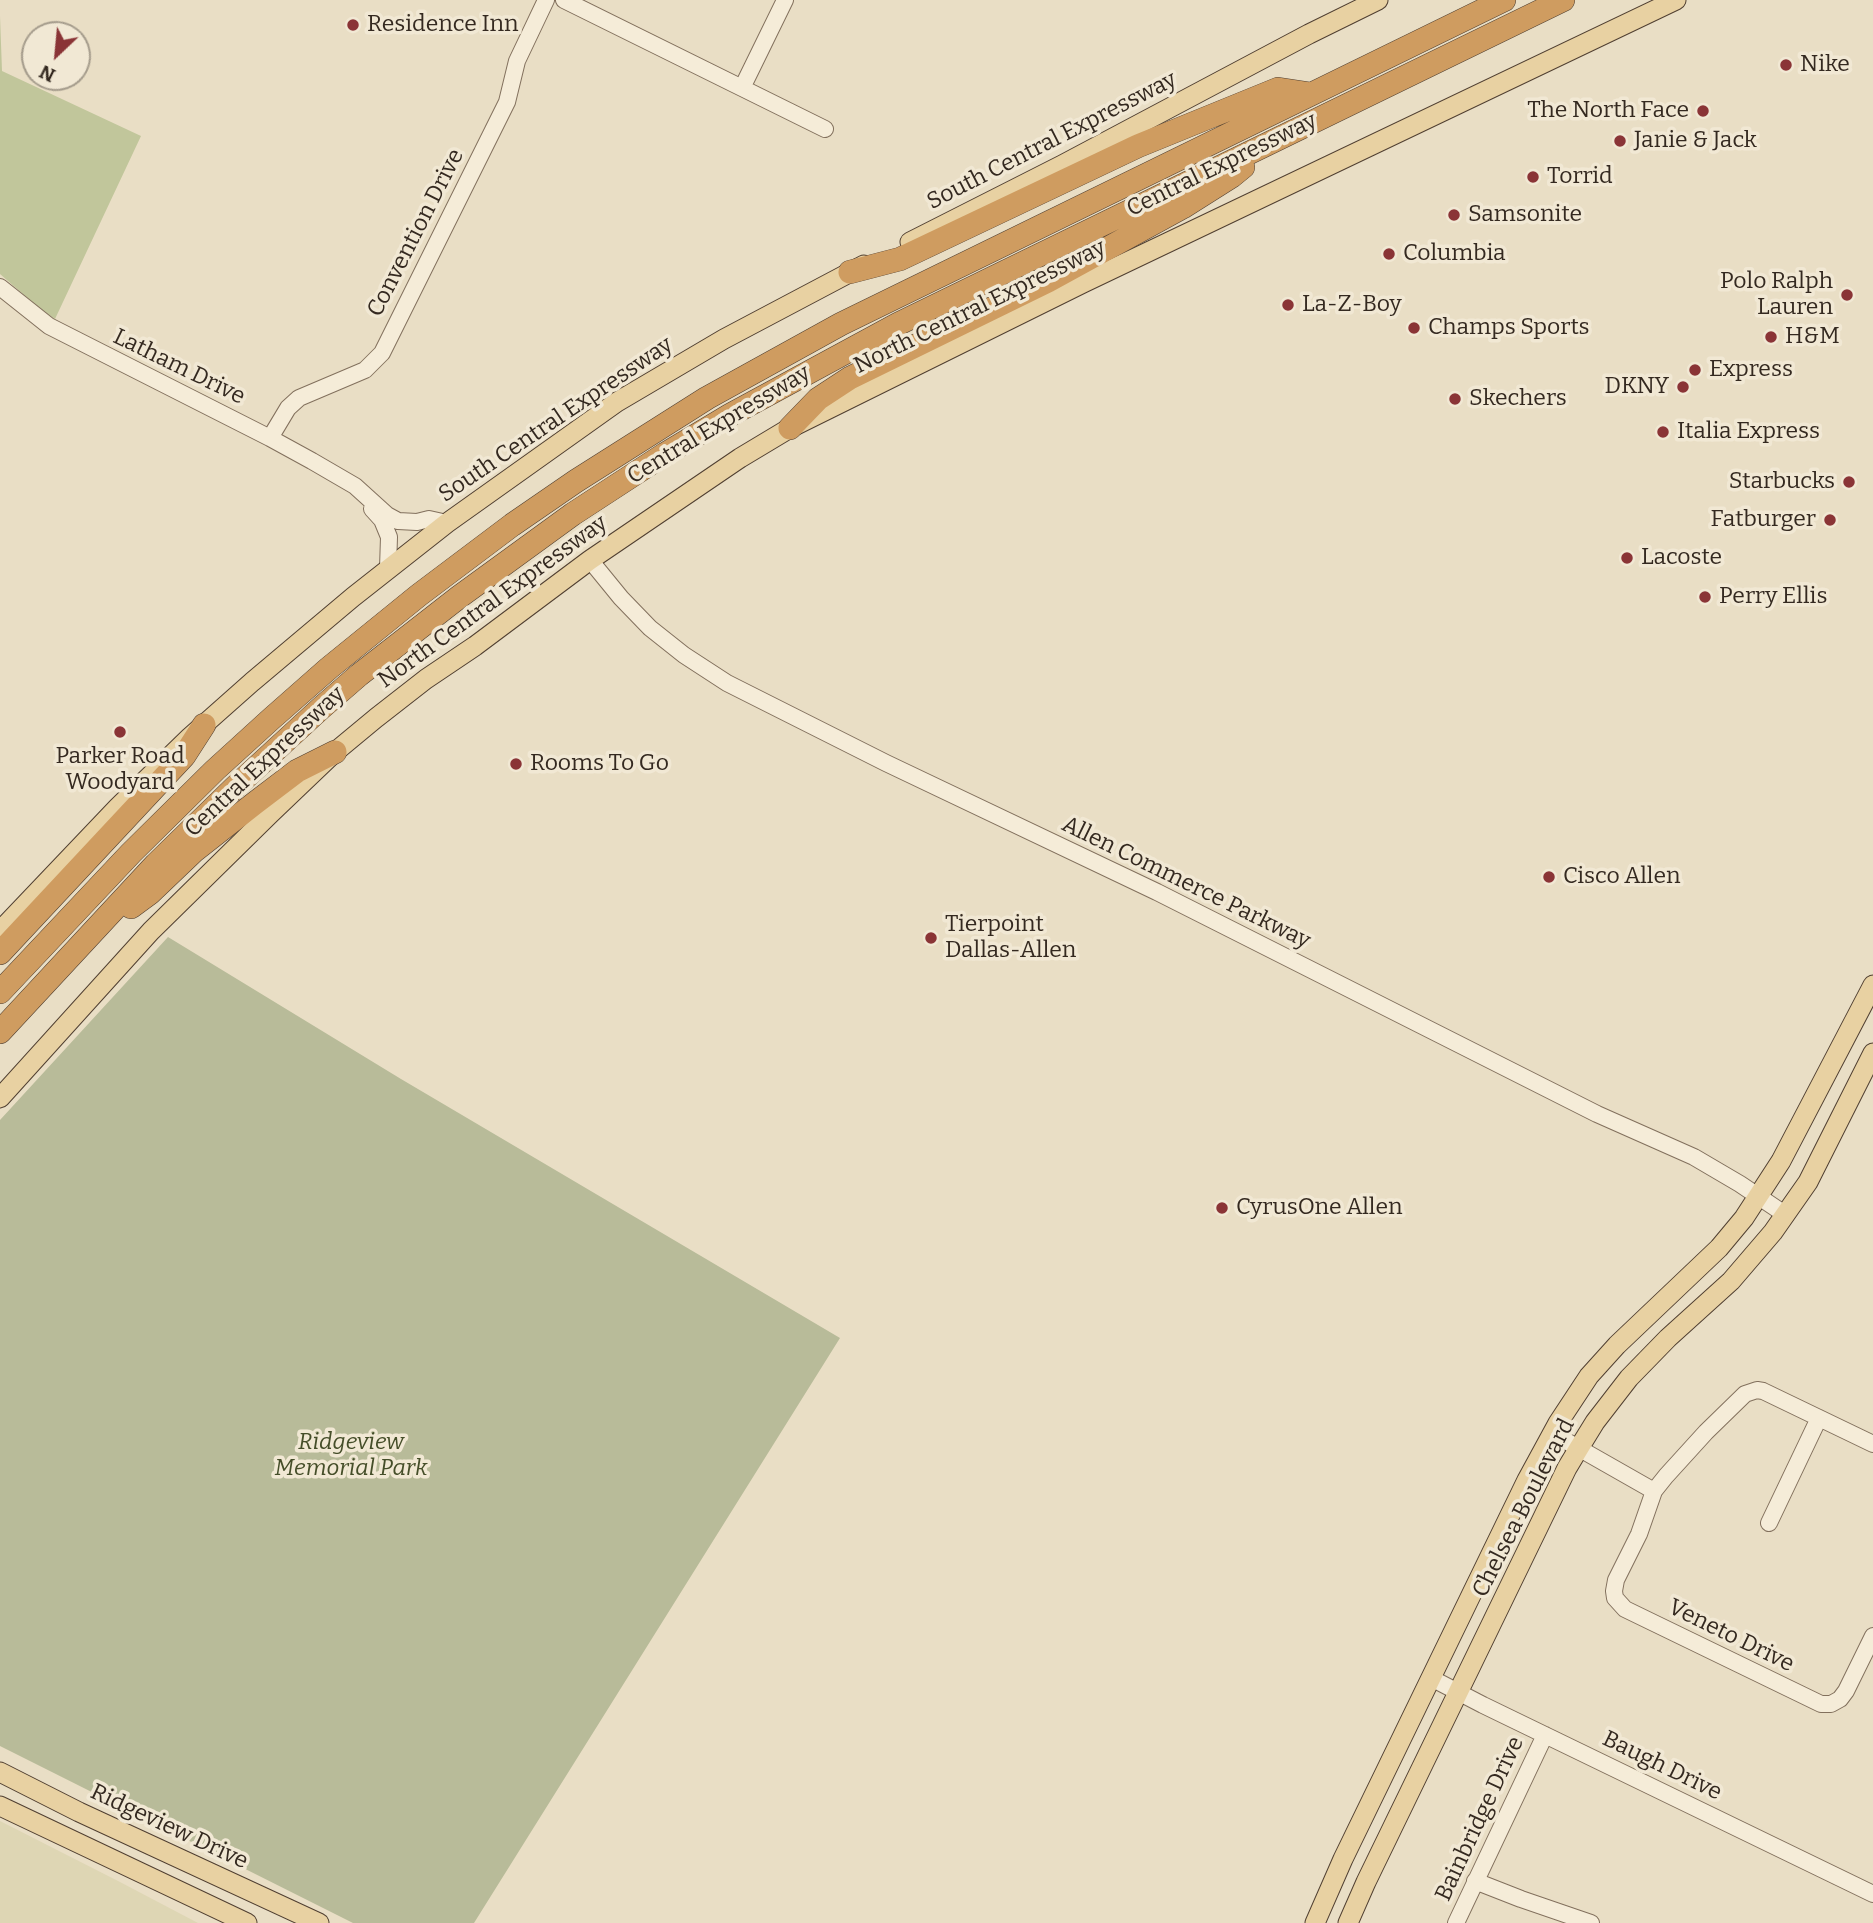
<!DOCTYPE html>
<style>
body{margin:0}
#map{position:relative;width:1873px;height:1923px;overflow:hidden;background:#e9dec5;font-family:Bitter,serif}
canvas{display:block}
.north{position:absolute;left:21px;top:21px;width:70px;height:70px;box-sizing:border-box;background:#f1e8d4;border:2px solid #a59c8c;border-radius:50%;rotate:206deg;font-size:19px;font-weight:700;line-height:28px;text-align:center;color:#342920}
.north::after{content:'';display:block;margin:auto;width:24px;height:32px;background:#8a3436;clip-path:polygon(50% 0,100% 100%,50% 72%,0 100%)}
</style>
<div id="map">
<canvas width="1873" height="1923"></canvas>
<div class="north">N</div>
</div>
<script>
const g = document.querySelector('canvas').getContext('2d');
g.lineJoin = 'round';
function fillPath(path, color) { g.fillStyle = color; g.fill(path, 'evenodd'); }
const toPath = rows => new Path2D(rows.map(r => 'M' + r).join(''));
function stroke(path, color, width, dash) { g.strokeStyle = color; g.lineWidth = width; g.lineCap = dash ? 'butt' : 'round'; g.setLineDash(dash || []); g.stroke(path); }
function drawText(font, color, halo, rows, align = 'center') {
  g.font = font + ' Bitter,serif'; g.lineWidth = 7; g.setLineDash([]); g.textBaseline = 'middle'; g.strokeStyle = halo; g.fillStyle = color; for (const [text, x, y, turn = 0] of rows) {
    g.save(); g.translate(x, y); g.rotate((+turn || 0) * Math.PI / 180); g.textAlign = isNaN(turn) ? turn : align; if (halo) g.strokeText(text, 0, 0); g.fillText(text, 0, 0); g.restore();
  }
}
const farmland = toPath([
 [0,1821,120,1882,198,1923,0,1923]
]);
const green = toPath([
 [0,16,2,71,141,136,55,319,40,309,0,274]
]);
const cemetery = toPath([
 [168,937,401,1079,840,1338,474,1923,353,1923,0,1746,0,1120]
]);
const minor = toPath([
 [564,0,825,129],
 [742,88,785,0],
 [0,287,49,326,270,438,312,461,355,486,387,515,398,521,417,522,429,519,447,523],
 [270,438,288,408,299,398,365,370,382,353,507,102,517,61,546,0],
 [372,509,382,520,389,537,388,568],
 [590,560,621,598,650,628,684,655,727,683,886,763,1157,892,1597,1114,1694,1157,1740,1184,1786,1215],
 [1552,1433,1654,1491],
 [1873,1444,1763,1391,1757,1390,1745,1394,1706,1432,1666,1476,1654,1491,1639,1534,1616,1580,1614,1591,1615,1598,1625,1609,1821,1704,1831,1704,1840,1699,1846,1691,1873,1636],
 [1769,1523,1819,1418],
 [1431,1678,1483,1705,1873,1894],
 [1475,1881,1521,1899,1591,1923],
 [1456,1923,1545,1735]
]);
const major = toPath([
 [910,242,1062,165,1309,34,1378,0],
 [0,931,118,807,190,737,252,682,353,597,447,523,617,402,724,339,864,265],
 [0,1098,151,931,270,814,335,752,376,718,426,679,475,646,590,560,740,458,790,428,1083,283,1676,0],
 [0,1772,79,1812,319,1923],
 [0,1806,247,1923],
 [1315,1923,1343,1859,1527,1480,1558,1423,1589,1376,1617,1345,1719,1248,1744,1218,1781,1161,1873,985],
 [1348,1923,1366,1882,1567,1468,1579,1448,1595,1422,1629,1378,1668,1338,1731,1281,1773,1232,1808,1182,1873,1053]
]);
const highway = toPath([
 [850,272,900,259,1138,146,1278,89,1311,94],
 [790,428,818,399,850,378,1048,281,1183,207,1232,176,1243,167],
 [131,907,150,893,194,851,255,803,297,771,335,752],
 [0,953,184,756,204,725],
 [0,992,131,853,215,770,271,719,329,668,419,595,512,525,576,481,707,398,841,324,1504,0],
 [0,1032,156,864,234,788,321,708,359,675,459,597,573,514,665,454,730,415,898,324,1563,0]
]);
const markers = [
 [353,25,7,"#8a3436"],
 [1786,65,7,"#8a3436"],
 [1703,111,7,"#8a3436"],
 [1620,141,7,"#8a3436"],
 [1533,177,7,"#8a3436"],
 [1454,215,7,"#8a3436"],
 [1389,254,7,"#8a3436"],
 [1847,295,7,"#8a3436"],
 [1288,305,7,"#8a3436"],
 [1414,328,7,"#8a3436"],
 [1771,337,7,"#8a3436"],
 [1695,370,7,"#8a3436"],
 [1683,387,7,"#8a3436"],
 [1455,399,7,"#8a3436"],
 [1663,432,7,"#8a3436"],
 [1849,482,7,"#8a3436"],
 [1830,520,7,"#8a3436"],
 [1627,558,7,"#8a3436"],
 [1705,597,7,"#8a3436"],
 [120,732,7,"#8a3436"],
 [516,764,7,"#8a3436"],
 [1549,877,7,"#8a3436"],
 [931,938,7,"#8a3436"],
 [1222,1208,7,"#8a3436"]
];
const poiNames = [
 ["Residence Inn",367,25],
 ["Nike",1800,65],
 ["The North Face",1689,111,"right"],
 ["Janie & Jack",1634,141],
 ["Torrid",1547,177],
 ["Samsonite",1468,215],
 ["Columbia",1403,254],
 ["Polo Ralph",1833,282,"right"],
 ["Lauren",1833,308,"right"],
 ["La-Z-Boy",1302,305],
 ["Champs Sports",1428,328],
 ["H&M",1785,337],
 ["Express",1709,370],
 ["DKNY",1669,387,"right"],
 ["Skechers",1469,399],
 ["Italia Express",1677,432],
 ["Starbucks",1835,482,"right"],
 ["Fatburger",1816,520,"right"],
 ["Lacoste",1641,558],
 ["Perry Ellis",1719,597],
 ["Parker Road",120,757,"center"],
 ["Woodyard",120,783,"center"],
 ["Rooms To Go",530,764],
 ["Cisco Allen",1563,877],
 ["Tierpoint",945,925],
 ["Dallas-Allen",945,951],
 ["CyrusOne Allen",1236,1208]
];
const streetNames = [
 ["South Central Expressway",1052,141,-27],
 ["Central Expressway",1222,165,-26],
 ["Convention Drive",416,233,-63],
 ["North Central Expressway",980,307,-26],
 ["Latham Drive",179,367,26],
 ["South Central Expressway",556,420,-34],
 ["Central Expressway",719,425,-31],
 ["North Central Expressway",493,602,-36],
 ["Central Expressway",265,762,-43],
 ["Allen Commerce Parkway",1186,883,26],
 ["Chelsea Boulevard",1524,1508,-63],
 ["Veneto Drive",1731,1636,26],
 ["Baugh Drive",1662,1766,26],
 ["Bainbridge Drive",1480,1819,-65],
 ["Ridgeview Drive",169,1827,25]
];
const parkNames = [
 ["Ridgeview",351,1443],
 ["Memorial Park",351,1469]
];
fillPath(farmland, '#ded6b4');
fillPath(green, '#c1c69b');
fillPath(cemetery, '#b8bb99');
stroke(minor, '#82705d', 18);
stroke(major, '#503f31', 21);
stroke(highway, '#503f31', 24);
stroke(minor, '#f5ecd8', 16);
stroke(major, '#e8d1a2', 19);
stroke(highway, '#cf9c60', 23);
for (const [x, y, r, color] of markers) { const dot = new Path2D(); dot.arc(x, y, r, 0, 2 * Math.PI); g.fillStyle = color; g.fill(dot); stroke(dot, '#f1e8d4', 2.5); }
drawText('23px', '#342920', '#f1e8d4', poiNames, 'left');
drawText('23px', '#342920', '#f1e8d4', streetNames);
drawText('italic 23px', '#454e29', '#f1e8d4', parkNames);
</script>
